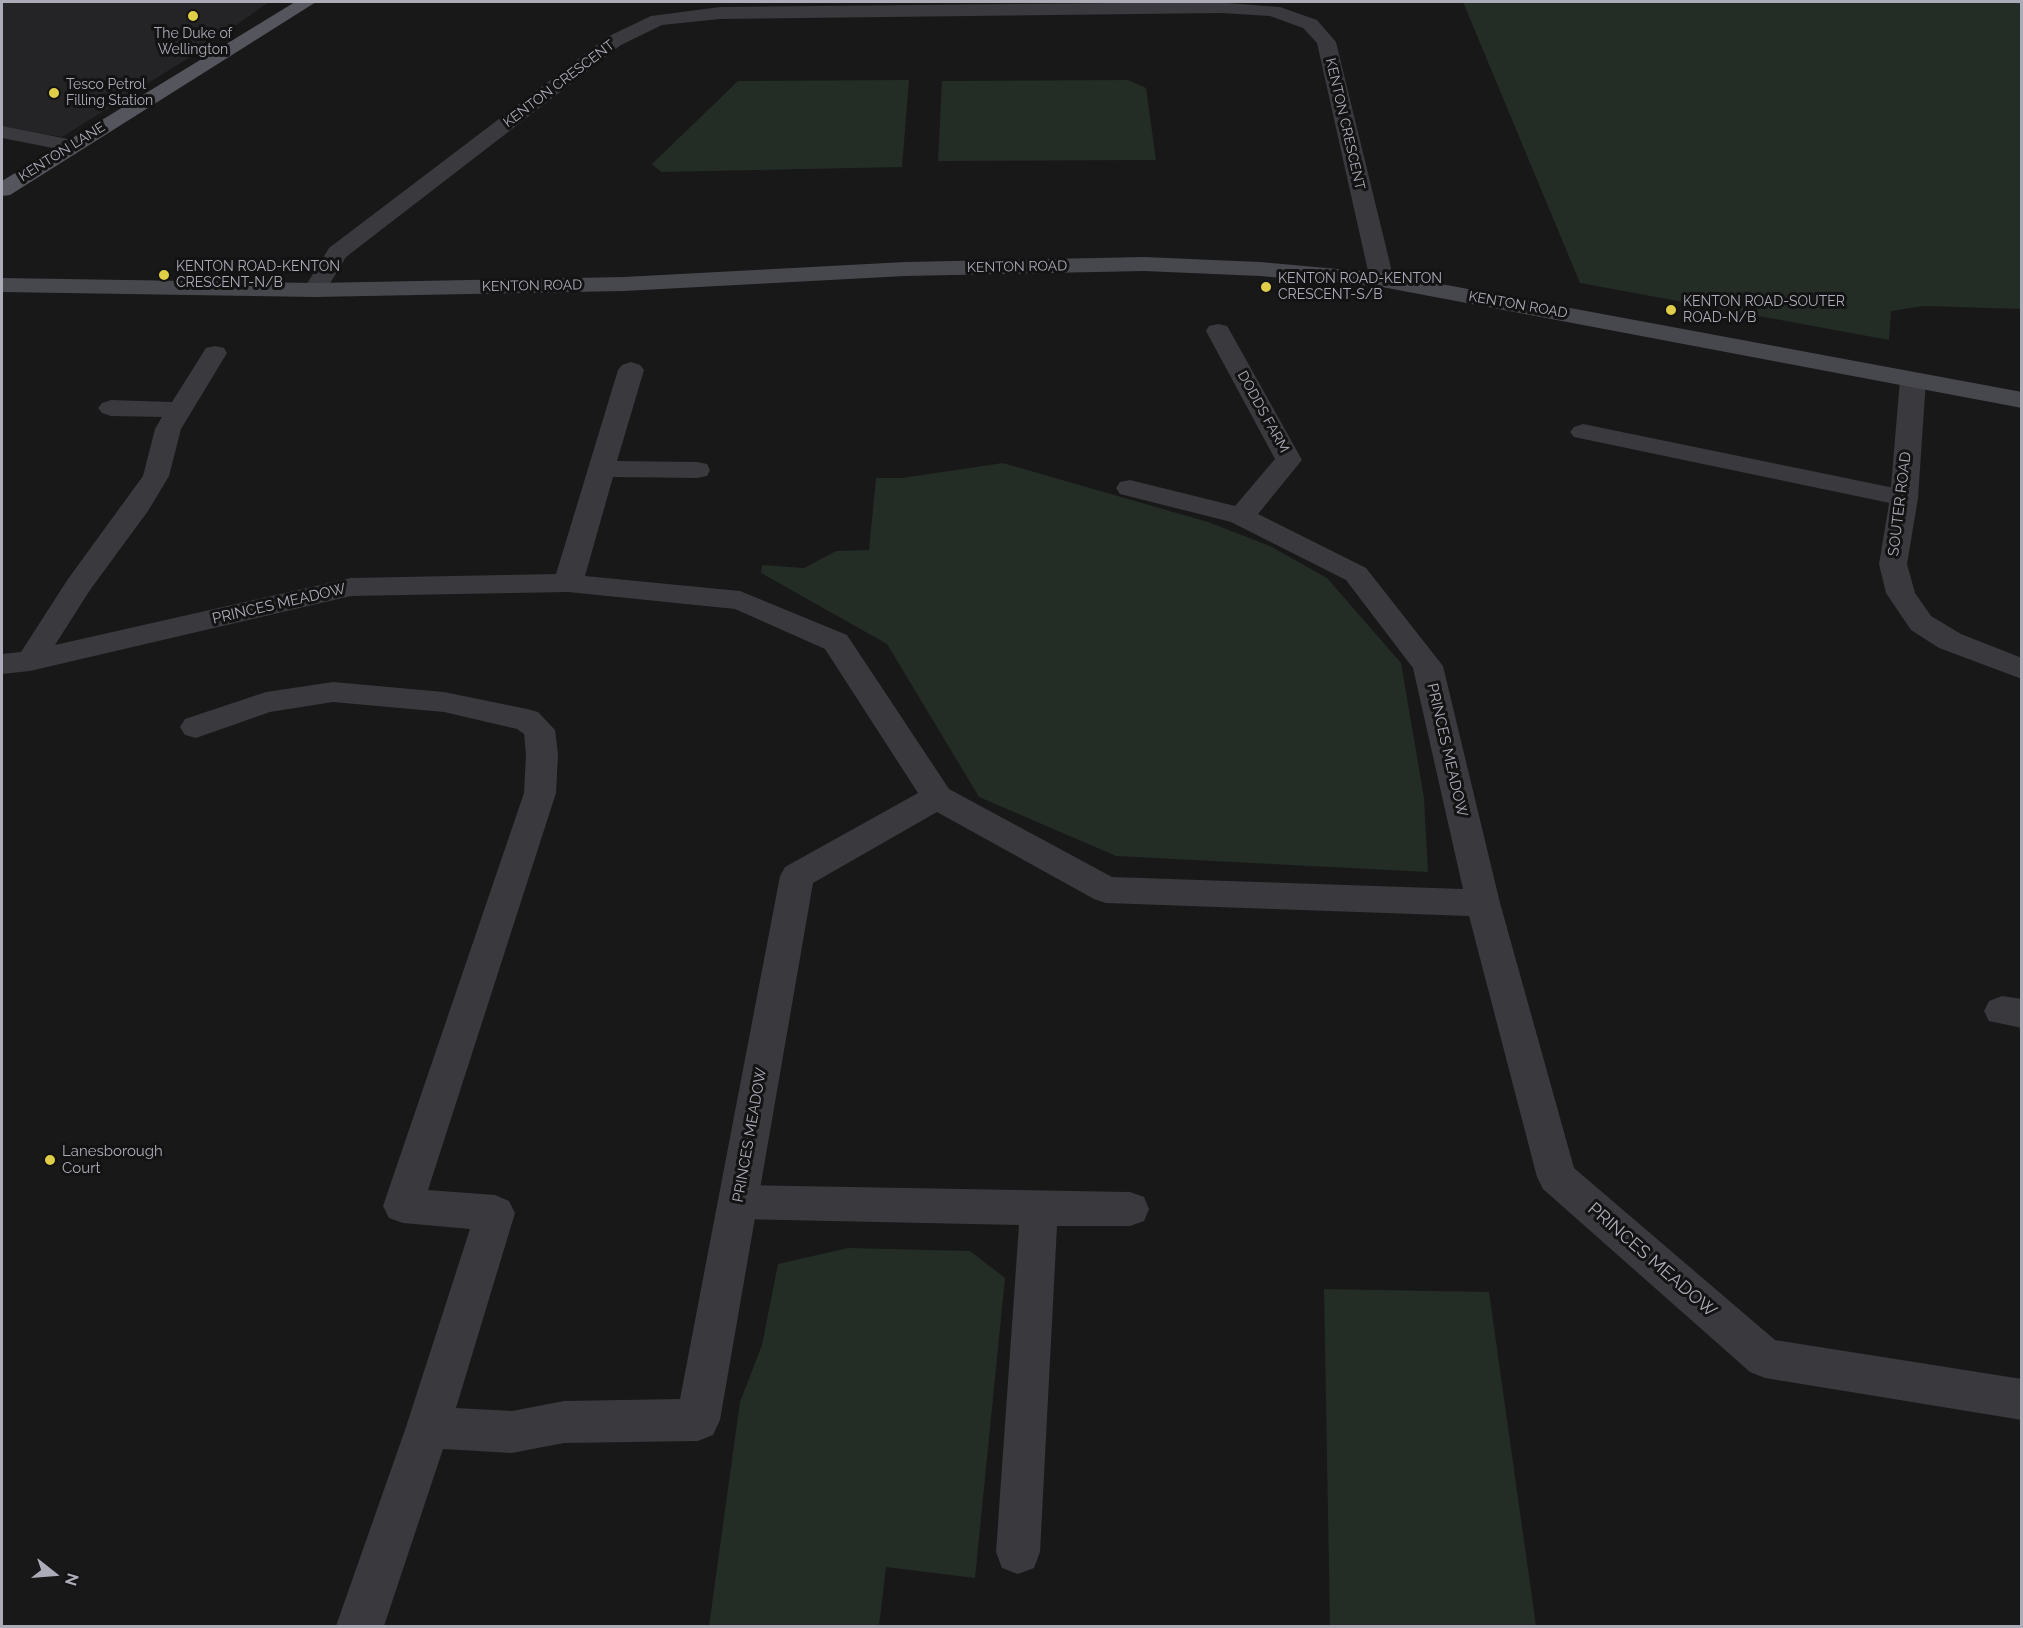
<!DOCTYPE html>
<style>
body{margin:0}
#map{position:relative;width:2023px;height:1628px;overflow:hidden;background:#181819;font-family:Raleway,sans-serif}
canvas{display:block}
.frame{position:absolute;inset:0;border:3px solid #abacb8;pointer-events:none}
.north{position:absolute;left:24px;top:1544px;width:60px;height:60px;-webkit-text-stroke:4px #131314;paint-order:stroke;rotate:107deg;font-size:16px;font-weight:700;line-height:24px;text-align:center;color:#abacb8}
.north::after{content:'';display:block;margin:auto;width:21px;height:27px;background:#abacb8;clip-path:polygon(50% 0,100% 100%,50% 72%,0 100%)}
</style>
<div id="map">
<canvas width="2023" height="1628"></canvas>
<div class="frame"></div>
<div class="north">N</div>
</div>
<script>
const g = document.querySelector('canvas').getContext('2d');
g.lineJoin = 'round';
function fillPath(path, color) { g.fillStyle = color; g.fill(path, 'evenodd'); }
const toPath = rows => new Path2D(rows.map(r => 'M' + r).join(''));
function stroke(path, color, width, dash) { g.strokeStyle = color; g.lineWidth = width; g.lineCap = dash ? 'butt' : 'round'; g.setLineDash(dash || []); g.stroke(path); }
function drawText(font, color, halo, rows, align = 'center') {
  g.font = font + ' Raleway,sans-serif'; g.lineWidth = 6; g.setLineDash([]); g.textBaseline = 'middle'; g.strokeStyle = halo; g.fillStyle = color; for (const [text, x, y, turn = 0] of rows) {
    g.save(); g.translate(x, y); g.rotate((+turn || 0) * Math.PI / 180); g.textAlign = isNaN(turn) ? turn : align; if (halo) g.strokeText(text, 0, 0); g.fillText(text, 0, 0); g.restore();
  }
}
const built = toPath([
 [2,2,269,2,198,52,62,137,2,127]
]);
const green = toPath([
 [1463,2,2021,2,2021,309,1924,306,1891,311,1889,340,1580,283],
 [909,80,902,167,661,172,652,164,738,81],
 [1128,80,1146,88,1156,160,938,161,942,81],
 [1003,463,1208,522,1270,546,1327,578,1401,663,1424,798,1428,872,1116,856,979,797,887,644,761,573,762,565,804,568,836,551,869,550,876,478,902,478],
 [848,1248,970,1251,1005,1278,975,1578,886,1567,879,1626,709,1626,740,1402,762,1345,778,1264],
 [1324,1289,1489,1292,1536,1626,1330,1626]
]);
const lane = toPath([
 [2,126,73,140,80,142,83,146,80,150,73,152,2,138,2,126],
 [1583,424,1904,490,1913,492,1917,498,1913,504,1904,506,1574,437,1570,432,1574,427,1583,424],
 [737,1185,1130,1192,1144,1197,1149,1209,1144,1221,1130,1226,1057,1226,1040,1552,1034,1568,1018,1574,1002,1568,996,1552,1019,1225,737,1219,724,1214,718,1202,724,1190,737,1185]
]);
const street = toPath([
 [1214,2,1280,7,1317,20,1336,42,1394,280,1390,285,1382,287,1374,285,1370,280,1317,43,1303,28,1270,16,1222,13,720,19,662,25,621,45,346,257,323,295,315,297,307,295,303,290,329,248,607,37,651,16,720,7,1214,2],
 [1218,324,1227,326,1230,331,1302,460,1258,514,1366,568,1443,666,1500,903,1574,1168,1775,1340,2022,1379,2022,1420,1765,1378,1750,1372,1543,1189,1537,1177,1469,916,1106,903,1094,899,937,812,813,883,720,1420,713,1435,698,1441,564,1443,512,1453,443,1449,384,1626,336,1626,406,1427,470,1229,403,1223,389,1218,383,1206,524,793,526,754,524,734,517,729,444,712,333,702,270,712,196,738,185,735,180,727,185,719,266,692,333,682,444,692,527,709,538,712,555,730,558,754,556,793,428,1190,495,1195,509,1201,515,1213,456,1408,512,1411,564,1401,680,1399,780,876,785,867,918,793,825,649,735,609,568,592,351,596,30,671,2,674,2,654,21,652,68,579,143,476,155,429,162,417,111,416,102,413,98,408,102,403,111,400,172,402,206,348,215,346,224,348,227,353,181,429,169,476,148,511,90,590,55,645,351,578,556,574,618,370,622,365,631,362,640,365,644,370,617,461,697,462,707,464,710,470,707,476,697,478,613,477,585,576,740,591,847,635,949,789,1112,877,1463,889,1413,668,1346,580,1231,522,1120,494,1116,488,1120,482,1130,480,1235,506,1275,459,1206,331,1209,326,1218,324],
 [1913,372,1922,375,1926,380,1918,498,1907,564,1915,593,1931,616,1961,634,2022,658,2022,679,1939,648,1911,630,1886,593,1879,564,1890,498,1900,380,1904,375,1913,372],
 [2002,996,2022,999,2022,1028,1989,1021,1984,1011,1989,1001,2002,996]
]);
const secondary = toPath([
 [1144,257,1260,262,1382,273,2022,392,2022,408,1382,287,1260,276,1144,271,905,276,624,291,315,297,2,292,2,278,315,283,624,277,905,262,1144,257]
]);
const primary = toPath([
 [295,2,316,2,10,195,2,196,2,181,295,2]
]);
const markers = [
 [193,16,6,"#e1ce48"],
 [54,93,6,"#e1ce48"],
 [164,275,6,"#e1ce48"],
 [1266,287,6,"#e1ce48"],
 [1671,310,6,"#e1ce48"],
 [50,1160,6,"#e1ce48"]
];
const farPoinames = [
 ["The Duke of",193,34,"center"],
 ["Wellington",193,50,"center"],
 ["Tesco Petrol",66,85],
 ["Filling Station",66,101],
 ["KENTON ROAD-KENTON",176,267],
 ["CRESCENT-N/B",176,283],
 ["KENTON ROAD-KENTON",1278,279],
 ["CRESCENT-S/B",1278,295],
 ["KENTON ROAD-SOUTER",1683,302],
 ["ROAD-N/B",1683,318]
];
const farStreetnames = [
 ["KENTON CRESCENT",559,84,-37],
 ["KENTON CRESCENT",1345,124,77],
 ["KENTON LANE",62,152,-32],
 ["KENTON ROAD",1017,267,-1],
 ["KENTON ROAD",532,286,-1],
 ["KENTON ROAD",1518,305,10],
 ["DODDS FARM",1263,412,61]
];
const streetNames = [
 ["SOUTER ROAD",1900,504,-83],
 ["PRINCES MEADOW",279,604,-13],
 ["PRINCES MEADOW",1447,750,77],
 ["PRINCES MEADOW",750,1135,-80]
];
const poiNames = [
 ["Lanesborough",62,1151],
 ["Court",62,1168]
];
const nearStreetnames = [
 ["PRINCES MEADOW",1652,1260,41]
];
fillPath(built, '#242426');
fillPath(green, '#242c26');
fillPath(lane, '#39393e');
fillPath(street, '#39393e');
fillPath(secondary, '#47474e');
fillPath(primary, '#55555d');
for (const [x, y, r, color] of markers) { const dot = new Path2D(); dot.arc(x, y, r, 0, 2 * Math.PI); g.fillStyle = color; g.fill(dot); stroke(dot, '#131314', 2); }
drawText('14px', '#abacb8', '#131314', farPoinames, 'left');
drawText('14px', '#abacb8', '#131314', farStreetnames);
drawText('15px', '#abacb8', '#131314', streetNames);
drawText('15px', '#abacb8', '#131314', poiNames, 'left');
drawText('18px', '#abacb8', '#131314', nearStreetnames);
</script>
